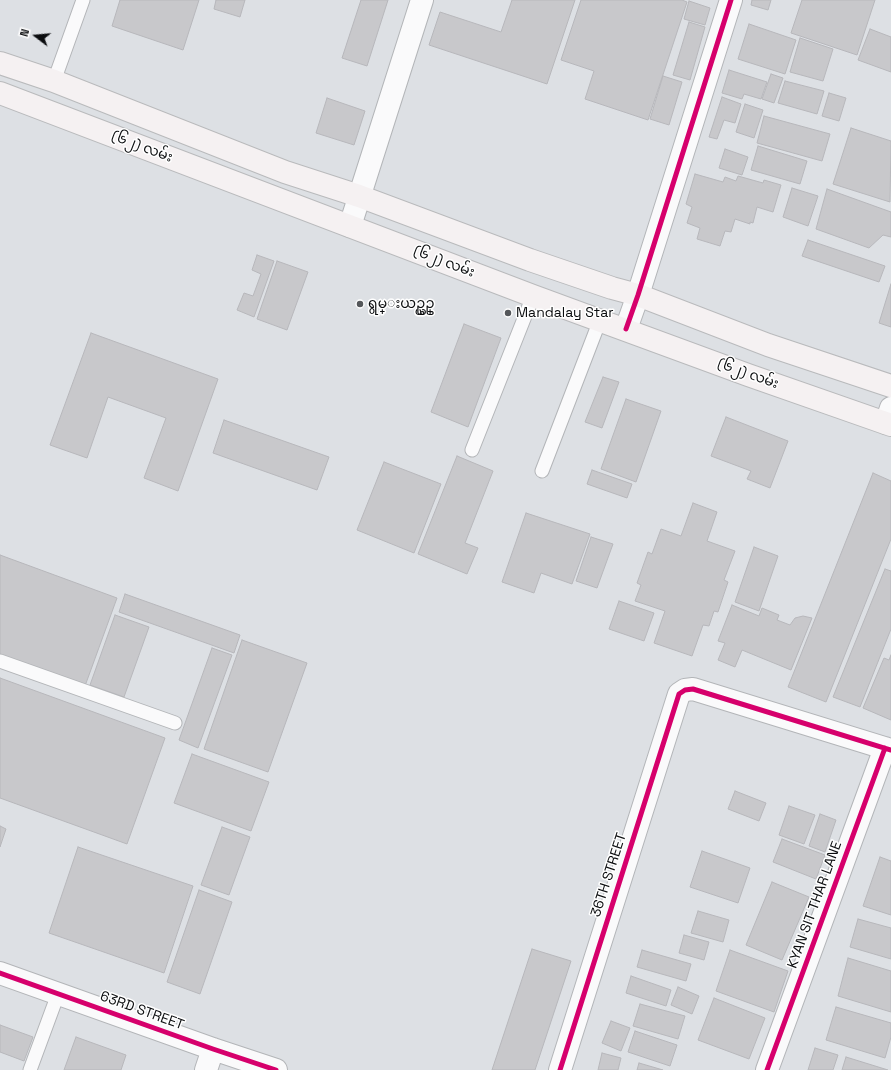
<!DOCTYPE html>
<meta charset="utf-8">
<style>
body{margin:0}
#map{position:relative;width:891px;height:1070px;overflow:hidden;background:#dde0e4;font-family:"Space Grotesk",sans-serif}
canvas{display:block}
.north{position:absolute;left:16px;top:16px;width:40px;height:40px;-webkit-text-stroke:3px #fff;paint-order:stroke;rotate:286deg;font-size:11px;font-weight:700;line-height:16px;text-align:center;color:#0b0d0f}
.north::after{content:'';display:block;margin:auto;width:14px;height:18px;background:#0b0d0f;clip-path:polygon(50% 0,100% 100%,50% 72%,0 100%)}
</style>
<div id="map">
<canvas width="891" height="1070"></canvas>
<div class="north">N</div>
</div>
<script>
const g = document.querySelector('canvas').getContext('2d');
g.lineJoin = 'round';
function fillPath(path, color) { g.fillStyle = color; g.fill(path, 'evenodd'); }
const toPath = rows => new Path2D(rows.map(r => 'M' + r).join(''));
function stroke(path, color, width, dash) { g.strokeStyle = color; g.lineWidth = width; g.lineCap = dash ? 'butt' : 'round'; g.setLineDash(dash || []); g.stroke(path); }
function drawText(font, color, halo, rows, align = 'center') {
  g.font = font + ' "Space Grotesk","Noto Sans Myanmar",sans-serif'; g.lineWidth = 3; g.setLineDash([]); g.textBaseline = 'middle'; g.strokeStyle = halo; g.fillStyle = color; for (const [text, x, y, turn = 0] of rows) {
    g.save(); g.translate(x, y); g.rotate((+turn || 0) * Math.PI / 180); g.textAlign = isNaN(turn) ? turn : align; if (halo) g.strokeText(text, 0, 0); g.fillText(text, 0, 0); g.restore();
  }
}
const building = toPath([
 [120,0,199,0,183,50,112,26,120,0],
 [216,0,245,0,240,17,214,9,216,0],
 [361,0,388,0,367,66,342,58,361,0],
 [512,0,575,0,547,84,429,45,440,12,501,32,512,0],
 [581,0,682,0,687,2,648,120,585,99,594,71,561,60,581,0],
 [752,0,771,0,768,10,751,5,752,0],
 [802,0,875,0,857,55,791,33,802,0],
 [689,1,710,8,705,25,684,19,689,1],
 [689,22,705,27,690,80,673,75,689,22],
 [749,24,796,40,785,74,738,59,749,24],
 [870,29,891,37,891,72,858,60,870,29],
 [800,38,833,49,823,81,790,72,800,38],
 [729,70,767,82,761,99,744,94,742,99,722,93,729,70],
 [771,74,783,78,774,103,762,99,771,74],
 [663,76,682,82,669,125,650,119,663,76],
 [785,81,824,91,817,114,778,103,785,81],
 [829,93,846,98,839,121,822,116,829,93],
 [722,97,741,104,735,123,724,120,717,139,709,137,722,97],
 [327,98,365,111,354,145,316,133,327,98],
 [745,104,763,110,754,138,736,132,745,104],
 [764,116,830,134,822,161,757,143,764,116],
 [851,128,891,141,890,202,833,184,851,128],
 [758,146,807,161,800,184,751,170,758,146],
 [725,149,748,157,742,175,719,168,725,149],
 [695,174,723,182,725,177,736,181,738,176,763,183,764,180,781,185,773,212,757,207,753,223,750,222,750,224,735,219,731,232,725,231,720,246,697,239,700,228,687,223,692,207,686,204,695,174],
 [792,188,818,196,808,226,783,217,792,188],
 [827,189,891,212,891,237,883,235,869,248,816,229,827,189],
 [808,240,885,266,879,282,802,256,808,240],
 [257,255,274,261,254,317,237,310,244,293,253,296,261,274,252,270,257,255],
 [277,261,308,272,287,330,257,319,277,261],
 [891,284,891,327,879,323,891,284],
 [464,324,501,338,468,427,431,412,464,324],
 [91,333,218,379,178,491,144,478,166,418,108,397,87,458,50,445,91,333],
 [603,377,619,382,602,428,585,422,603,377],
 [626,399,661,411,636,482,601,469,626,399],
 [726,417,788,441,770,488,747,479,751,471,711,456,726,417],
 [224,420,329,457,317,490,213,453,224,420],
 [457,456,493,471,465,543,478,548,467,574,418,554,457,456],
 [384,462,441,484,414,553,357,530,384,462],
 [592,470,632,484,627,498,587,484,592,470],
 [873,473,891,481,891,539,826,702,788,687,873,473],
 [693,503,717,512,707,541,735,551,724,580,728,582,718,612,714,611,709,626,703,625,692,656,654,643,665,611,635,601,641,585,637,583,648,552,652,554,661,529,681,536,693,503],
 [526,513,590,534,572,584,541,573,534,593,502,582,526,513],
 [591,537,613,544,597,588,576,581,591,537],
 [754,547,778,556,759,611,735,602,754,547],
 [0,555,117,598,85,686,0,656,0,555],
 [885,569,891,571,891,629,860,707,833,697,885,569],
 [125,594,240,635,234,653,119,612,125,594],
 [619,601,654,613,644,641,609,629,619,601],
 [732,605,759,616,762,608,779,615,777,620,790,625,795,618,803,616,812,618,791,670,742,650,735,667,718,660,725,643,718,641,732,605],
 [115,615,149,627,124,697,90,685,115,615],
 [242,640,307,663,268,772,204,749,242,640],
 [212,648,232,655,198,748,179,740,212,648],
 [891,655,891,720,863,708,884,658,889,660,891,655],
 [0,678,165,738,127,844,0,798,0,678],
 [192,754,269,782,251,831,174,803,192,754],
 [735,791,766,803,759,821,728,809,735,791],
 [789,806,815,815,804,844,779,835,789,806],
 [820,814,836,820,825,852,809,846,820,814],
 [0,826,6,829,0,847,0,826],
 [222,827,250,837,229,895,201,885,222,827],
 [782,839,825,855,816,879,773,862,782,839],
 [78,847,193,886,164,973,49,933,78,847],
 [702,851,750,868,738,903,690,887,702,851],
 [880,857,891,861,891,915,863,906,880,857],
 [772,882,809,897,782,960,746,945,772,882],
 [199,890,232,902,200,994,167,982,199,890],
 [698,911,729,920,723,942,691,933,698,911],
 [858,919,891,928,891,959,850,947,858,919],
 [684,935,709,942,704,960,679,953,684,935],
 [532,949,571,961,535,1070,492,1070,532,949],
 [642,950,691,964,686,981,637,967,642,950],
 [730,950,788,971,774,1012,716,991,730,950],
 [848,958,891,971,891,1012,838,996,848,958],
 [631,976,671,990,666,1006,626,993,631,976],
 [678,987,699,996,692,1014,671,1005,678,987],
 [714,998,765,1018,749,1059,698,1040,714,998],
 [640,1004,685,1016,678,1039,633,1026,640,1004],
 [836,1007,891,1023,891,1037,885,1058,826,1040,836,1007],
 [611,1021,630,1028,621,1051,602,1043,611,1021],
 [0,1025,33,1037,24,1061,0,1052,0,1025],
 [635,1031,677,1045,670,1066,628,1052,635,1031],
 [76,1037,126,1055,121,1070,64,1070,76,1037],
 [815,1048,838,1055,833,1070,808,1070,815,1048],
 [602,1053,621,1058,618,1070,598,1070,602,1053],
 [846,1057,888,1070,842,1070,846,1057],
 [639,1063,663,1070,637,1070,639,1063]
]);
const service = toPath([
 [54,81,83,0],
 [472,450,533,296],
 [542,471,600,320],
 [0,661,175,723],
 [30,1070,58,994]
]);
const minor = toPath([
 [350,226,422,0],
 [626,329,638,295,731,0],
 [886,423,891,408],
 [0,973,213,1049,276,1070],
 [206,1070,213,1049],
 [560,1070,679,694,685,690,693,689,891,750],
 [767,1070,885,748]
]);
const primary = toPath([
 [0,63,54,81,285,172,359,196,530,260,612,288,638,295,768,345,891,386],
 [0,93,533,296,748,375,891,425]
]);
const cycleway = toPath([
 [626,329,638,295,731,0],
 [0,973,213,1049,276,1070],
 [560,1070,679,694,685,690,693,689,891,750],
 [767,1070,885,748]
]);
const markers = [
 [360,304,4,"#54575a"],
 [508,313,4,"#54575a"]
];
const streetNames = [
 ["(၆၂) လမ်း",142,147,21],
 ["(၆၂) လမ်း",444,262,21],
 ["(၆၂) လမ်း",748,374,20],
 ["36TH STREET",609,875,-72],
 ["KYAN SIT THAR LANE",815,905,-70],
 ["63RD STREET",142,1011,20]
];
const poiNames = [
 ["ရွမ္းယဥ္ယဥ္",368,304],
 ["Mandalay Star",516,313]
];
fillPath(building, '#c8c8cb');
stroke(building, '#b7b7bb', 1);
stroke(service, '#b3b5b8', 15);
stroke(minor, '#b3b5b8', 24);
stroke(primary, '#b9babc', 24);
stroke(service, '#fafafb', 13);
stroke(minor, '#fafafb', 22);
stroke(primary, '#f5f1f2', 22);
stroke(cycleway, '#d6006c', 5);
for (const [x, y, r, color] of markers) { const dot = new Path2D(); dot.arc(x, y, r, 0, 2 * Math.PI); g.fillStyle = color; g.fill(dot); stroke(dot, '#fff', 1.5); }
drawText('14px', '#0b0d0f', '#fff', streetNames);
drawText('14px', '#0b0d0f', '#fff', poiNames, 'left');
</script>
